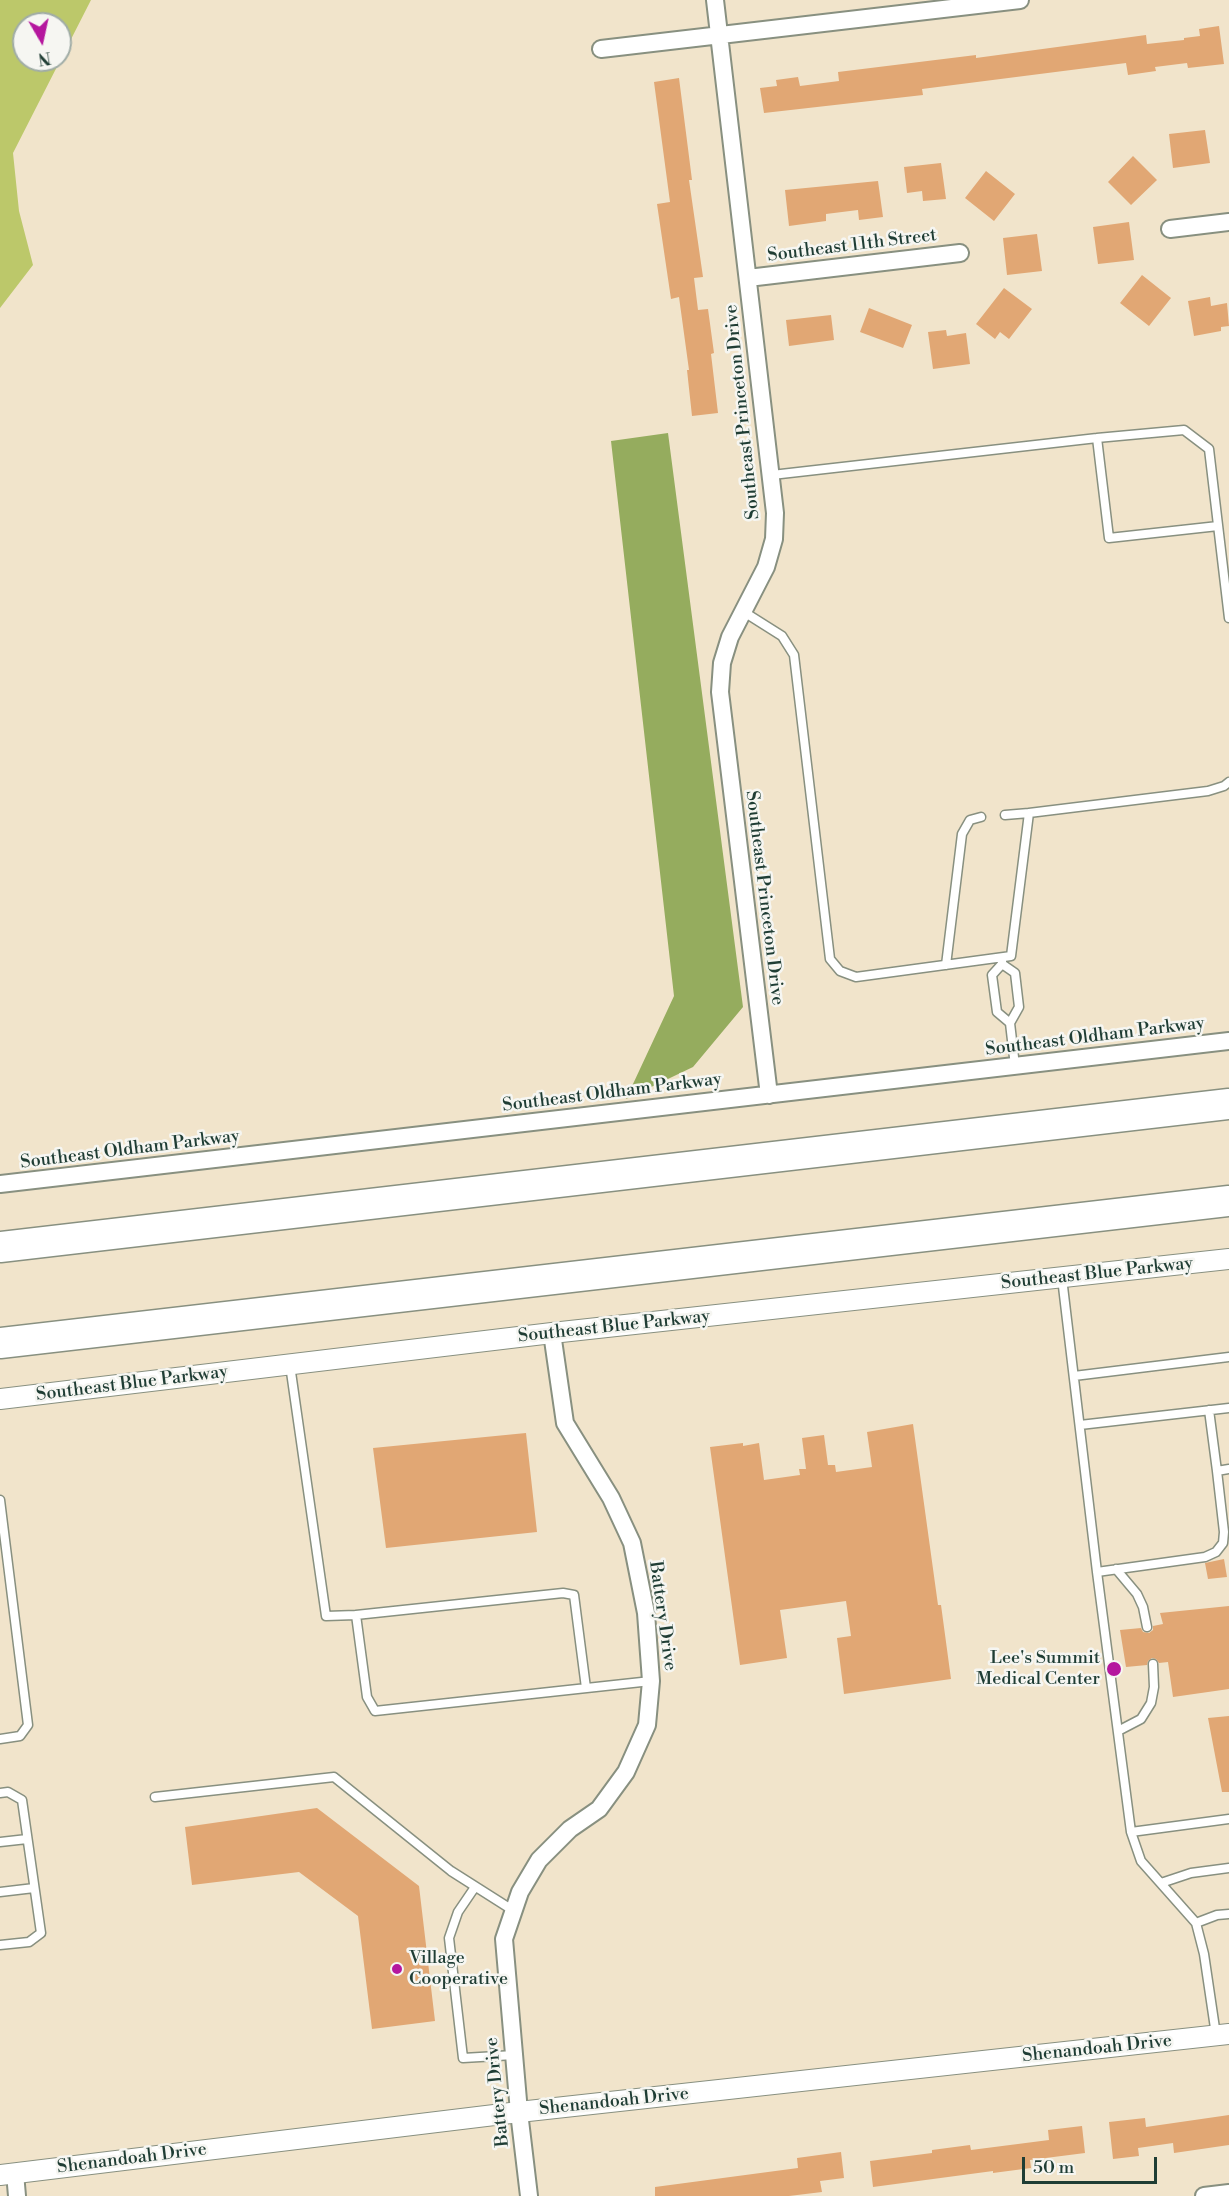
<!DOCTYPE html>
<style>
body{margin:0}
#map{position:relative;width:1229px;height:2196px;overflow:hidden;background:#f1e4cb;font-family:"Libre Bodoni",serif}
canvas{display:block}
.north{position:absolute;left:12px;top:12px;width:60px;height:60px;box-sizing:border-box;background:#f6f6f2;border:2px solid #a0aca6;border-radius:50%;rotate:171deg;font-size:16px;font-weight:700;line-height:24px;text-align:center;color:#1f3d34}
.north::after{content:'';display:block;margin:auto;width:21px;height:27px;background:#b5179e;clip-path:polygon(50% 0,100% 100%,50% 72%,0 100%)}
.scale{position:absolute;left:1022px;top:2157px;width:135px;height:27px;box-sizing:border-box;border:3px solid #1f3d34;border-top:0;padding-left:8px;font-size:18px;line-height:21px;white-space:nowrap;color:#1f3d34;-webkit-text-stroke:4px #f6f6f2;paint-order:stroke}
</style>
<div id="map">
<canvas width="1229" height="2196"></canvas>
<div class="north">N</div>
<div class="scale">50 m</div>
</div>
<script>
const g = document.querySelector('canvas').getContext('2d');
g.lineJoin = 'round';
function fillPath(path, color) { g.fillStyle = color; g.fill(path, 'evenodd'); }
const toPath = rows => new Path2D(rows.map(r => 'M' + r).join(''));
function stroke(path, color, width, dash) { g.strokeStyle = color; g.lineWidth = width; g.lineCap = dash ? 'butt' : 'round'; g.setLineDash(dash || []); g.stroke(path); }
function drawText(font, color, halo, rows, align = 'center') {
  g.font = font + ' "Libre Bodoni",serif'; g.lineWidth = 5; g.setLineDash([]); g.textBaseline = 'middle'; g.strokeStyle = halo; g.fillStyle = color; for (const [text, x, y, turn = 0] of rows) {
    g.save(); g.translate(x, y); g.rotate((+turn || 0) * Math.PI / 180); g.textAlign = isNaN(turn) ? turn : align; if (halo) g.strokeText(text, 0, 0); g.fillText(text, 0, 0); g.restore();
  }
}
const green = toPath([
 [0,0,91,0,13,153,19,211,33,265,0,308],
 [24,24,60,24,60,60,24,60]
]);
const forest = toPath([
 [668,433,743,1007,693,1067,626,1099,674,996,611,441]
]);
const building = toPath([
 [1219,26,1224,64,1188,68,1187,63,1155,67,1156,71,1128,75,1126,63,922,89,923,95,764,113,760,88,777,86,776,80,798,77,800,86,839,81,838,72,976,55,976,58,1146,35,1147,44,1184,40,1184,38,1200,36,1199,29],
 [679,78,692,180,689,180,703,277,694,278,698,310,708,309,714,353,711,354,718,413,692,416,687,370,689,370,679,297,671,299,657,204,670,202,654,82],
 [1205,130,1210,163,1173,168,1169,134],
 [1133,156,1157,180,1131,205,1108,182],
 [941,163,946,199,923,201,922,191,907,193,904,167],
 [986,171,1015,194,994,221,965,198],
 [878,181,883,217,859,220,858,210,826,214,826,221,789,226,785,190],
 [1129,222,1134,260,1098,264,1093,227],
 [1037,234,1042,271,1007,275,1003,238],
 [1142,275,1171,298,1149,326,1120,303],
 [1004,288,1032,309,1009,339,1000,332,995,339,976,324],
 [1210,297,1211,306,1227,303,1229,326,1221,327,1221,331,1194,336,1188,301],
 [869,308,912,325,903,348,860,332],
 [831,315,834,340,789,346,786,320],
 [946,330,947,336,966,333,970,364,933,369,928,332],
 [913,1424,938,1605,941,1605,951,1679,844,1694,837,1638,851,1636,846,1601,780,1610,787,1658,740,1665,710,1447,743,1443,743,1446,759,1443,764,1480,800,1475,799,1469,806,1469,802,1438,824,1435,828,1465,835,1465,836,1472,872,1467,867,1432],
 [526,1433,537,1532,386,1548,373,1448],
 [1224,1559,1227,1577,1208,1579,1205,1563],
 [1229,1606,1229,1689,1173,1697,1168,1662,1159,1663,1156,1659,1152,1658,1148,1661,1147,1665,1126,1667,1120,1630,1141,1628,1143,1632,1149,1633,1153,1630,1153,1626,1163,1624,1160,1613],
 [1229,1716,1229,1792,1222,1792,1208,1718],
 [317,1808,419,1886,435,2021,372,2029,358,1916,299,1872,192,1885,185,1827],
 [1229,2115,1229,2145,1174,2153,1173,2143,1138,2148,1139,2156,1113,2159,1109,2122,1145,2118,1146,2127],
 [1082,2126,1085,2153,1030,2160,1031,2168,993,2173,993,2171,873,2187,870,2161,932,2153,932,2150,970,2145,971,2150,1049,2140,1048,2130],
 [841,2152,844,2178,820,2181,822,2192,789,2196,655,2196,655,2187,798,2168,797,2158]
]);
const service = toPath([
 [1097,438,1109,538,1218,526],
 [772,475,1097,438,1184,430,1209,449,1229,618],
 [744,612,782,636,794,655,830,959,840,971,856,977,1011,956,1029,813,1208,791,1224,786,1229,782],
 [1005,815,1029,813],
 [1002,958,1002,964,992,975,997,1012,1010,1023,1019,1007,1015,973,1002,964],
 [946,965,962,834,970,820,981,817],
 [1010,1023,1015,1066],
 [1062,1278,1097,1572,1131,1832,1141,1861,1196,1923,1204,1954,1216,2035],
 [290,1365,326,1616,356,1615,367,1697,375,1711,651,1681],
 [1074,1376,1229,1357],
 [1209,1410,1217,1471,1229,1469],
 [1080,1425,1229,1408],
 [0,1500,28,1725,20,1736,0,1739],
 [1116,1569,1137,1594,1143,1607,1147,1627],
 [1097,1572,1205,1557,1216,1552,1223,1543,1224,1532,1217,1471],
 [356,1615,563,1593,574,1595,586,1688],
 [1118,1731,1141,1719,1151,1703,1154,1687,1153,1664],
 [0,1793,8,1792,22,1800,41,1933,29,1942,0,1945],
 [155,1797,334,1777,451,1871,514,1911],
 [1131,1832,1229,1819],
 [0,1842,27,1839],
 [1161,1883,1191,1873,1229,1868],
 [475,1887,458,1912,449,1938,463,2058,514,2055],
 [0,1892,34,1888],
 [1196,1923,1217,1915,1229,1914]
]);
const minor = toPath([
 [715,0,775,513,774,539,766,567,730,637,722,663,720,692,769,1095],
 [601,49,1020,0],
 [1170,229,1229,222],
 [748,278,960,253],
 [0,1184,1229,1041],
 [15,2173,17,2196],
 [529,2196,519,2112,504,1939,520,1892,539,1860,570,1829,599,1809,626,1772,647,1725,651,1681,646,1613,632,1543,611,1498,565,1423,552,1333],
 [1204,2196,1229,2193]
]);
const tertiary = toPath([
 [0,1399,552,1333,1229,1259],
 [0,2175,519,2112,1229,2034]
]);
const motorway = toPath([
 [0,1247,1229,1104],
 [0,1343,1229,1201]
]);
const markers = [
 [1114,1669,8,"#b5179e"],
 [397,1969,6,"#b5179e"]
];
const streetNames = [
 ["Southeast 11th Street",852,246,-7],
 ["Southeast Princeton Drive",743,412,-96],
 ["Southeast Princeton Drive",764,898,83],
 ["Southeast Oldham Parkway",1095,1037,-7],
 ["Southeast Oldham Parkway",612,1093,-7],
 ["Southeast Oldham Parkway",130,1150,-7],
 ["Southeast Blue Parkway",1097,1274,-6],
 ["Southeast Blue Parkway",614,1327,-6],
 ["Southeast Blue Parkway",132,1384,-7],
 ["Battery Drive",662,1616,82],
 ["Shenandoah Drive",1097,2049,-6],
 ["Battery Drive",498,2092,-96],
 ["Shenandoah Drive",614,2102,-6],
 ["Shenandoah Drive",132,2159,-7]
];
const poiNames = [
 ["Lee's Summit",1100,1659],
 ["Medical Center",1100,1680],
 ["Village",409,1959,"left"],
 ["Cooperative",409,1980,"left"]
];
fillPath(green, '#bcc86a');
fillPath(forest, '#95ac5e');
fillPath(building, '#e1a774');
stroke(service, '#889080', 11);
stroke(minor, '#889080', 20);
stroke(tertiary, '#889080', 22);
stroke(motorway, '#889080', 33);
stroke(service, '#fff', 8);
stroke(minor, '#fff', 16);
stroke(tertiary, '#fff', 20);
stroke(motorway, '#fff', 30);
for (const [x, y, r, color] of markers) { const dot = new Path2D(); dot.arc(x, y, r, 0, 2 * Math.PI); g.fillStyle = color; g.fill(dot); stroke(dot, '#f6f6f2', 2); }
drawText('18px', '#1f3d34', '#f6f6f2', streetNames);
drawText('18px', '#1f3d34', '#f6f6f2', poiNames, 'right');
</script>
